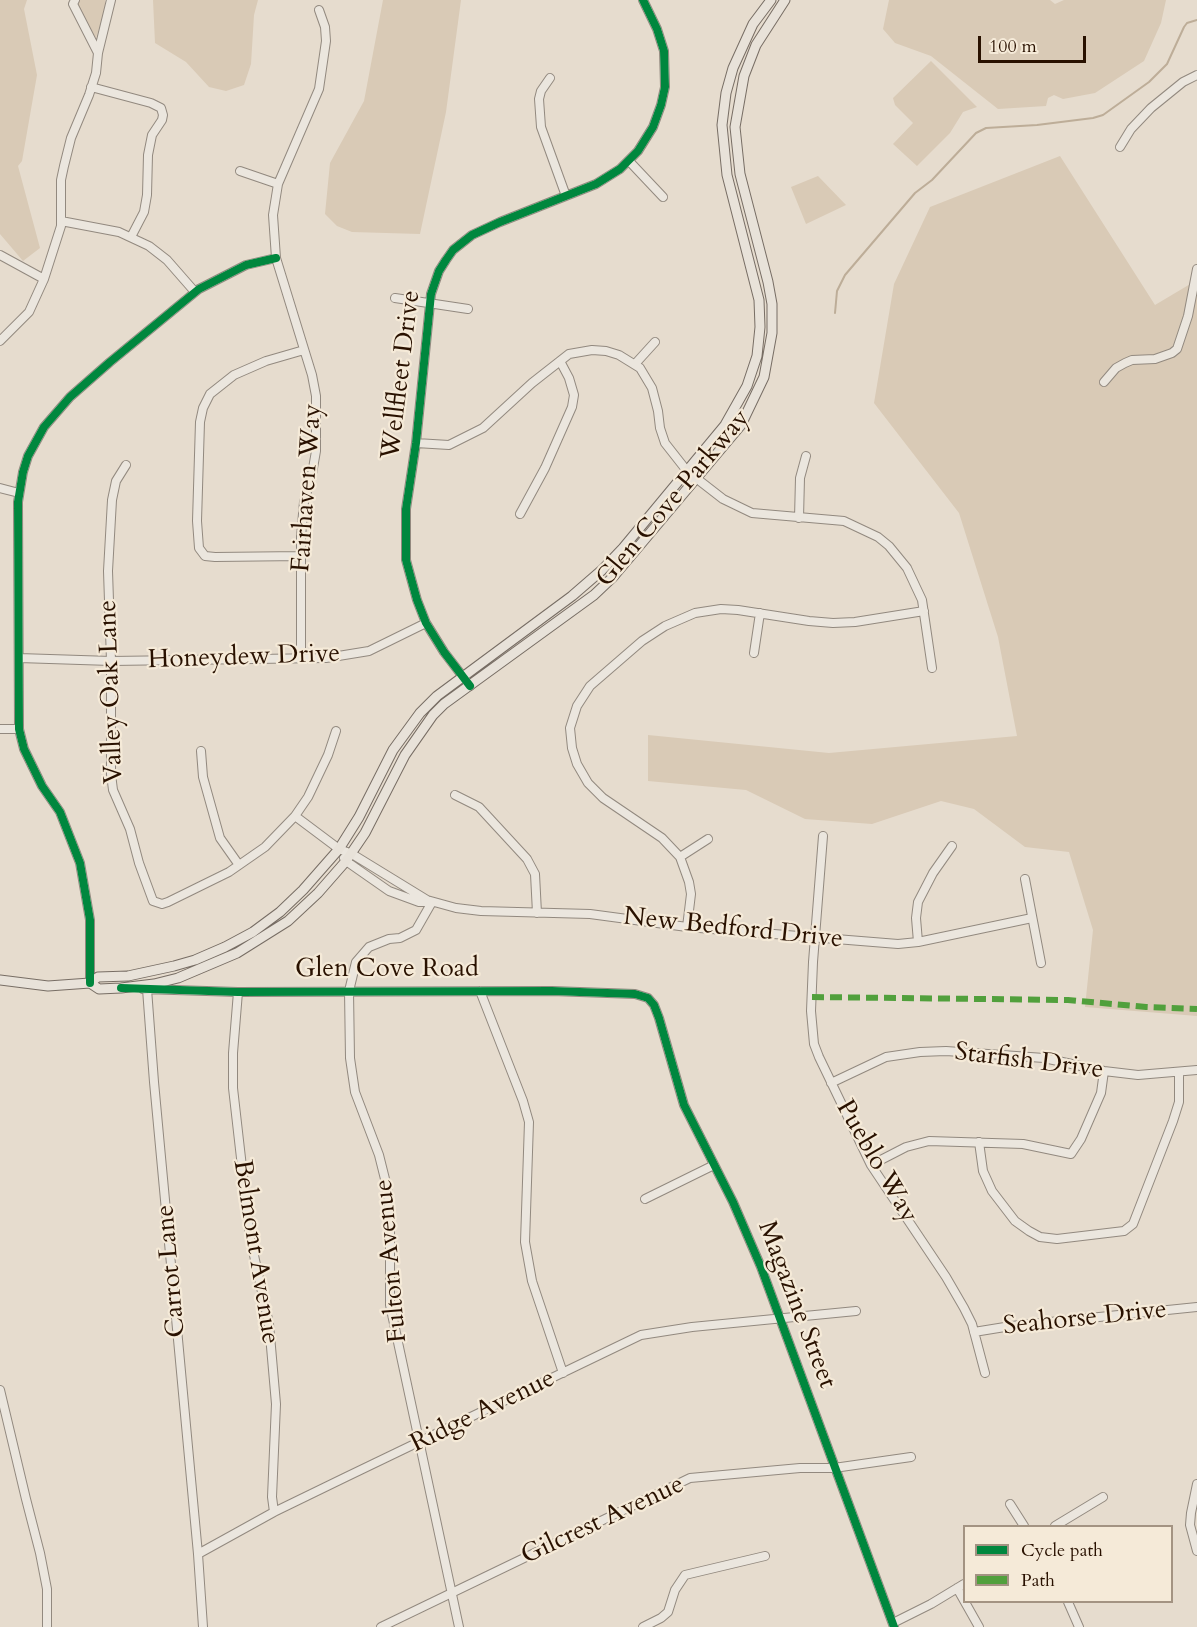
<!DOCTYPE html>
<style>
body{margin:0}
#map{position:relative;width:1197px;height:1627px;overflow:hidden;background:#e6dcce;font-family:Cardo,serif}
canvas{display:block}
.legend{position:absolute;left:963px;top:1525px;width:210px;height:78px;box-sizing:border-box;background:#f5ead8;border:2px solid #a39382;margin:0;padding:8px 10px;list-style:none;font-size:18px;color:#291100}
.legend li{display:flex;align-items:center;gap:12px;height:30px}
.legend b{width:30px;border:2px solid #a39382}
.scale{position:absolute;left:978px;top:36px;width:108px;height:27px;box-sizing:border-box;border:3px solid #291100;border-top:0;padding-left:8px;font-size:18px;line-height:21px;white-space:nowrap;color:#291100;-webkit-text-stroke:4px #f5ead8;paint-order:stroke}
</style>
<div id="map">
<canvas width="1197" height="1627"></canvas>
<ul class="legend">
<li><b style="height:8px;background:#00873e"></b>Cycle path</li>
<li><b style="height:8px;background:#51a03c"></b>Path</li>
</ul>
<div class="scale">100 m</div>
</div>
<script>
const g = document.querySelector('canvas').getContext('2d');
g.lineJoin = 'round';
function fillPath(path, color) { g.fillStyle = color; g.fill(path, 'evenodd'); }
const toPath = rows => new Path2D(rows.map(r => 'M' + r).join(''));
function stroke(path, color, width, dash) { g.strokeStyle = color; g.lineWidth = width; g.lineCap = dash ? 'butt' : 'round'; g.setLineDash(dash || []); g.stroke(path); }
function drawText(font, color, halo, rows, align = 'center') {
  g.font = font + ' Cardo,serif'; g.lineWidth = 4.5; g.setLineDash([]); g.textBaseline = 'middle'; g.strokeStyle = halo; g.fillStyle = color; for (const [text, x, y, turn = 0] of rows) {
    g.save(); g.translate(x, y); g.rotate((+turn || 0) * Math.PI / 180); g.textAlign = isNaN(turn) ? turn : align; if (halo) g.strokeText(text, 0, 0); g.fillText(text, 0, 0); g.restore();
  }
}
const green = toPath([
 [0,0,27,0,24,9,37,75,22,161,18,166,40,248,23,261,0,234],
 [78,0,105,0,106,7,96,38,78,10,76,3],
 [153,0,258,0,254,15,251,64,244,85,226,91,209,87,186,62,155,43],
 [383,0,461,0,446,112,420,234,352,232,337,226,325,214,330,163,364,101],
 [889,0,1050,0,1055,4,1064,0,1166,0,1161,23,1144,61,1095,93,1063,99,1054,95,1048,98,1046,106,998,109,931,56,895,43,883,29],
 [931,61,977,107,963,112,950,133,917,166,893,144,913,123,895,105,893,98],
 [1060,156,1155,305,1197,280,1197,1016,1085,1007,1093,930,1069,852,1025,847,974,809,941,801,872,824,805,819,746,790,648,781,648,735,829,753,1017,736,998,637,959,513,874,403,894,284,930,207],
 [818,176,846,205,806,224,791,187]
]);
const stream = toPath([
 [835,313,837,291,845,275,915,193,932,180,976,133,986,128,1037,125,1093,118,1103,115,1149,82,1167,64,1184,27,1187,23,1197,20]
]);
const minor = toPath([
 [75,0,73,4,98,53,111,0],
 [550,78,541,91,539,99,541,127,566,196],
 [91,87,151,103,161,108,163,115,162,120,152,135,148,155,147,195,144,212,131,237],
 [1120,147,1131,129,1151,108,1183,82,1197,75],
 [629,161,663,197],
 [240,171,278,184],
 [61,221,119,232,149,246,167,260,195,292],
 [0,255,44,279],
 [395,298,468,309],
 [0,341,29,312,44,279,61,226,61,180,64,166,71,138,89,95,96,73,98,53],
 [635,364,655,342],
 [1104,382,1116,368,1125,363,1132,360,1155,359,1172,353,1177,349,1188,316,1197,269],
 [416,443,449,445,483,428,532,383,569,354,592,350,606,351,619,355,640,368,652,388,658,411,660,428,665,443,687,471,723,499,752,513,844,521,878,537,889,546,907,568,922,600,932,668],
 [126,465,116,481,112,500,108,571,111,661,111,774,113,790,130,829,139,863,153,901,162,904,168,902,229,872,265,847,295,816,308,797,328,755,336,731],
 [0,488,19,493],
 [520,514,545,468,572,407,574,395,569,378,560,361],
 [799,518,800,478,806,456],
 [301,556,215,557,205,556,199,548,197,521,200,422,203,408,210,394,234,375,266,361,304,350],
 [754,653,760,613],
 [19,658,111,661,326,658,369,651,426,623],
 [301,658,301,537,304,502,312,474,316,451,316,396,312,375,276,258,273,215,278,184,319,89,326,41,325,27,319,10],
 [470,686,444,652,426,623,417,600,406,560,406,509,416,443,431,294,439,271,446,260,453,250,472,235,500,222,596,184,620,169,638,151,653,127,661,105,665,87,664,51,657,29,643,0],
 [0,729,19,729],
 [201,751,203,777,220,838,239,865],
 [455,795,479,807,527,859,535,874,537,913],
 [295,816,339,849,352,854,427,900,456,908,481,911,590,914,687,927,898,944,918,942,1032,918],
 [823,836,813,962,811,1011,814,1044,819,1057,871,1165,946,1277,964,1308,972,1324,985,1373],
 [680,857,708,839],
 [344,858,346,861,389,891,419,902,430,902],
 [1025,879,1041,963],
 [432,902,416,930,400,938,389,939,369,947,356,962,349,991,350,1058,355,1092,379,1155,387,1187,390,1216,390,1305,459,1627],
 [687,927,691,894,689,882,680,857,662,838,603,798,588,783,577,764,572,748,570,728,577,706,590,686,642,641,665,626,695,613,721,609,738,610,809,621,833,623,855,622,924,611],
 [918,942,916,918,918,902,933,873,952,846],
 [90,983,90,920,80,863,60,812,42,786,24,749,19,729,18,502,23,472,28,456,44,427,70,397,110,362,199,289,246,265,276,258],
 [143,989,238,992,552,991,635,994,648,998,654,1005,659,1018,684,1105,733,1202,761,1267,894,1627],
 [147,989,154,1082,198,1554],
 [480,991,523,1101,529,1122,525,1242,532,1281,563,1373],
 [238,992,233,1053,233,1088,250,1237,269,1324,276,1404,272,1497,274,1512],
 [831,1083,886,1057,920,1052,946,1051,1044,1058,1104,1071,1138,1075,1197,1070],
 [979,1142,983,1171,992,1191,1015,1221,1029,1231,1040,1237,1057,1239,1124,1231,1133,1224,1173,1121,1179,1102,1179,1072],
 [871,1165,906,1147,929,1141,1023,1144,1071,1154,1081,1139,1101,1093,1104,1071],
 [645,1199,714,1165],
 [974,1332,1011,1326,1197,1307],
 [0,1390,26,1499,40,1553,47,1589,47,1627],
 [1197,1484,1191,1513,1190,1525,1197,1551],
 [1010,1504,1024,1526],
 [1055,1526,1103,1497],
 [957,1588,979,1627],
 [1068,1602,1079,1627],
 [893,1623,931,1604,964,1584],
 [203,1627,198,1554,274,1512,346,1477,641,1335,692,1327,856,1311],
 [381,1627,690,1478,800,1468,834,1468,911,1457],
 [643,1627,661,1618,668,1612,675,1590,685,1575,765,1556]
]);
const major = toPath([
 [0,980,48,986,90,983,98,977,128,976,174,966,195,960,225,947,253,932,280,912,303,890,339,849,359,817,393,750,420,713,437,696,572,596,602,570,623,548,725,425,747,386,757,356,760,327,759,300,727,175,722,125,726,93,733,68,753,24,771,0],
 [90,983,99,989,121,988,154,984,178,978,237,953,288,921,318,893,346,861,365,833,405,755,433,715,444,704,594,595,613,577,741,425,764,377,772,333,772,304,768,282,740,174,735,127,744,76,756,45,785,0]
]);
const quiet = toPath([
 [812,997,1068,1000,1146,1007,1197,1009]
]);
const cycleway = toPath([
 [470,686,444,652,426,623,417,600,406,560,406,509,416,443,431,294,439,271,446,260,453,250,472,235,500,222,596,184,620,169,638,151,653,127,661,105,665,87,664,51,657,29,643,0],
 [90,983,90,920,80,863,60,812,42,786,24,749,19,729,18,502,23,472,28,456,44,427,70,397,110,362,199,289,246,265,276,258],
 [121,988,238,992,552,991,635,994,648,998,654,1005,659,1018,684,1105,733,1202,761,1267,894,1627]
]);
const streetNames = [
 ["Wellfleet Drive",402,375,-83],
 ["Fairhaven Way",308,488,-86],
 ["Glen Cove Parkway",674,499,-50],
 ["Honeydew Drive",244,658,-2],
 ["Valley Oak Lane",112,692,-92],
 ["New Bedford Drive",733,929,6],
 ["Glen Cove Road",387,970],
 ["Starfish Drive",1029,1062,7],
 ["Pueblo Way",876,1162,60],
 ["Belmont Avenue",255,1252,81],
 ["Fulton Avenue",392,1261,-95],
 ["Carrot Lane",172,1271,-95],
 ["Magazine Street",796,1305,69],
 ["Seahorse Drive",1085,1319,-6],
 ["Ridge Avenue",483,1412,-26],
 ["Gilcrest Avenue",603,1521,-25]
];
fillPath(green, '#d9cab6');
stroke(stream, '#bdad98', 2);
stroke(minor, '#92897f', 10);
stroke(major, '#776d64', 11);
stroke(minor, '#ebe6de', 8);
stroke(major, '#e8e2d9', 9);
stroke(quiet, '#51a03c', 6, [12, 6]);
stroke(cycleway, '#00873e', 8);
drawText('26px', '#291100', '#f5ead8', streetNames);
</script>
